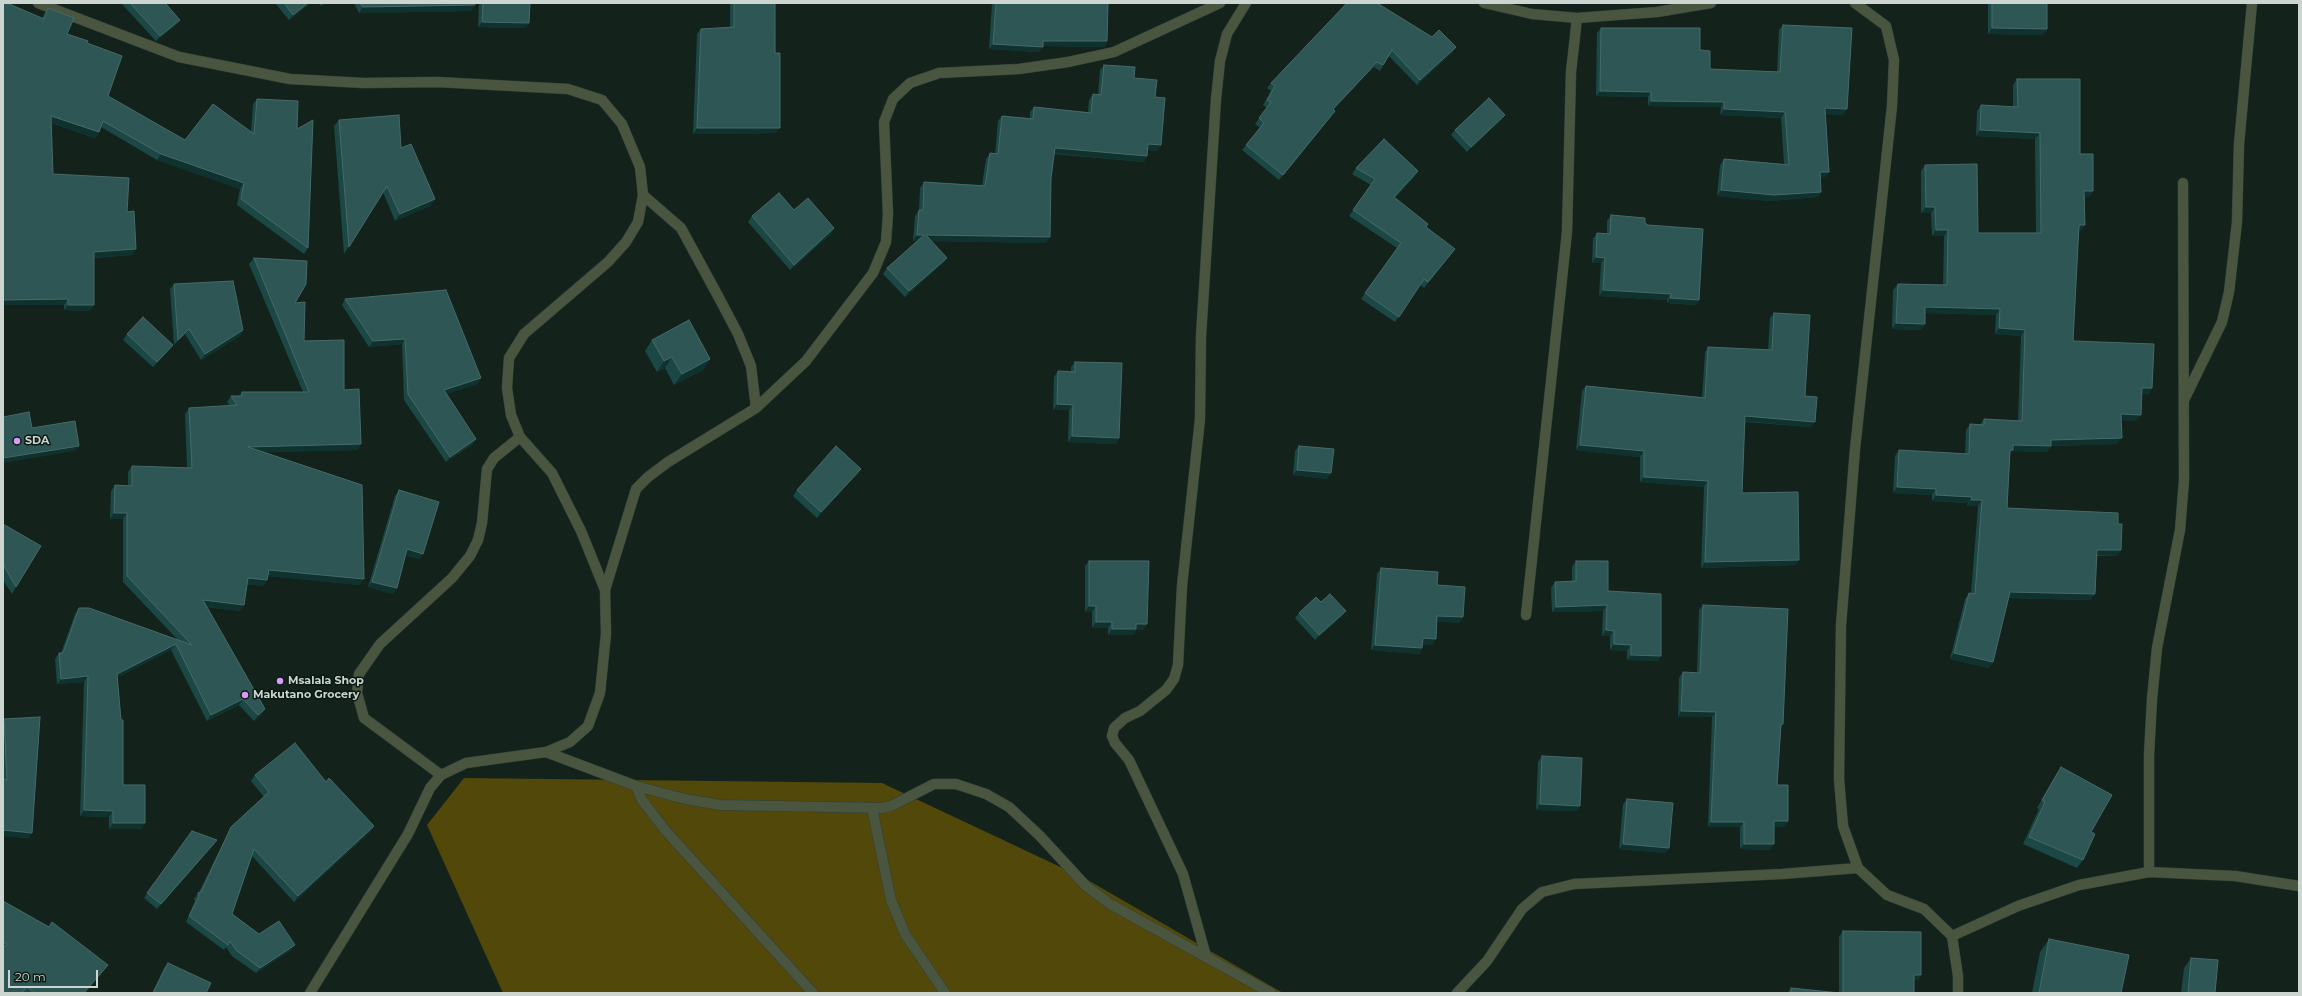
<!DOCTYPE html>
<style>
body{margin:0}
#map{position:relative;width:2302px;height:996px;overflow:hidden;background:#13231b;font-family:Montserrat,sans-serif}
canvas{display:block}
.frame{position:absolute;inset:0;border:4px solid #ccd5d0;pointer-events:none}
.scale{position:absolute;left:8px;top:970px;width:90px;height:18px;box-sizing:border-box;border:2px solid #ccd5d0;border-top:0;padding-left:5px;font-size:12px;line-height:14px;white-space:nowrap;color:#ccd5d0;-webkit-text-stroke:3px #0a1a12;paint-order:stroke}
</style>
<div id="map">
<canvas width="2302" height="996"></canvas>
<div class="frame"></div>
<div class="scale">20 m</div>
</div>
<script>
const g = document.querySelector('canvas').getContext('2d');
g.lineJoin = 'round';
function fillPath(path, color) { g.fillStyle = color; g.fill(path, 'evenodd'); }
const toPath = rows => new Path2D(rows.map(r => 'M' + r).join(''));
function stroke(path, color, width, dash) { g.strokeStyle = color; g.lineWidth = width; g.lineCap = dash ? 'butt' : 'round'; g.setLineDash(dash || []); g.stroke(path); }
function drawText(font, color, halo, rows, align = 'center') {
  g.font = font + ' Montserrat,sans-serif'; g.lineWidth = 3; g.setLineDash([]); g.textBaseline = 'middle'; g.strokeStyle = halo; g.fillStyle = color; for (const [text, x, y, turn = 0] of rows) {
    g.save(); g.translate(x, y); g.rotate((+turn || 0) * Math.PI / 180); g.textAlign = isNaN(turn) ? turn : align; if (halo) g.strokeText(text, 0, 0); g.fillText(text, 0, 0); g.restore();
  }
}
const green = toPath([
 [464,778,882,783,1086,879,1283,993,503,993,427,825]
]);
const minor = toPath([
 [38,3,179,57,290,79,364,83,437,82,568,89,602,100,622,124,640,167,643,195,638,222,626,242,608,262,524,334,509,358,507,388,511,415,520,437,552,473,581,531,605,590,606,634,600,693,588,726,570,742,546,752,466,763,441,775,430,788,408,834,310,993],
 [1484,3,1532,14,1577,18,1657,12,1711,3],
 [1855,3,1886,26,1894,60,1892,106,1855,449,1841,625,1839,779,1843,826,1858,868,1887,895,1924,909,1952,936,1958,976,1958,993],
 [643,195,681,228,718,296,738,334,751,366,756,408],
 [2185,398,2222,322,2229,292,2237,222,2239,144,2252,3],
 [605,590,636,489,648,477,668,462,756,408,806,361,873,273,886,242,888,214,884,122,893,99,910,83,939,73,1019,69,1068,62,1114,52,1220,3],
 [1526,615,1567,232,1571,72,1577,18],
 [546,752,636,786,685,799,721,805,882,808,891,806,934,784,956,784,986,794,1009,807,1040,836,1086,886,1110,904,1271,993],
 [441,775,364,718,357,693,359,674,380,644,452,578,470,556,478,540,482,523,487,469,494,458,520,437],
 [636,786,642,800,665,830,813,993],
 [872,808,891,900,905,934,945,993],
 [2149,872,2149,756,2152,699,2157,648,2180,530,2184,480,2183,183],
 [1952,936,2018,906,2079,885,2149,872,2235,876,2299,886],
 [1206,956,1183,874,1129,760,1115,743,1112,736,1114,728,1125,718,1140,711,1166,690,1174,679,1178,665,1182,586,1200,419,1201,336,1216,99,1220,61,1227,34,1246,3],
 [1457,993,1487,961,1522,909,1542,892,1574,884,1782,874,1858,868]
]);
const wall = toPath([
 [121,3,165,3,180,20,176,25,156,41],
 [275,3,311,3,289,20],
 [319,3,327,3,321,6],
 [354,3,475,3,475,5,471,11,359,13],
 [479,3,530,3,529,23,525,28,478,27],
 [730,3,775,3,776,133,693,134,697,34,701,29,730,27],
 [992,3,1108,3,1107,41,1104,47,1043,46,1039,52,989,49],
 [1988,3,2047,3,2047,29,2043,35,1988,34],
 [48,8,67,34,87,43,108,96,185,140,251,132,253,104,257,99,297,129,308,248,304,254,237,205,240,189,157,160,101,127,99,132,95,138,51,123,53,174,127,212,132,255,94,258,90,311,64,310,64,305,3,305,42,18,44,14],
 [1783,25,1843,115,1825,114,1829,172,1825,177,1820,178,1821,192,1817,197,1770,201,1717,196,1720,165,1724,159,1784,164,1781,118,1720,115,1721,107,1648,106,1648,97,1596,96,1597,33,1601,28,1700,50,1710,69,1777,72,1779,30],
 [1432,37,1456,47,1452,53,1417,85,1389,56,1380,71,1374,67,1334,109,1331,116,1279,180,1242,150,1260,128,1255,124,1267,108,1263,105,1271,91,1267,88,1271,83],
 [1104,65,1134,78,1155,97,1157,151,1148,150,1144,162,1054,154,1051,178,1046,243,931,241,947,258,943,263,905,297,883,274,887,268,918,241,913,241,915,216,919,210,920,188,924,182,982,185,986,159,990,153,995,154,998,121,1002,116,1030,118,1030,112,1034,107,1088,112,1089,100,1093,94,1098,95,1100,70],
 [2017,79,2080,154,2093,191,2089,197,2085,197,2081,231,2078,231,2073,341,2152,388,2148,394,2142,394,2136,421,2121,420,2117,444,2051,446,2047,452,2012,451,2010,454,2007,508,2117,556,2096,556,2095,594,2090,600,2009,598,1989,668,1950,659,1965,599,1969,593,1971,593,1978,506,1967,506,1968,503,1932,501,1932,495,1893,493,1895,456,1899,450,1965,454,1966,430,1970,424,1980,425,1984,419,2018,421,2021,336,1995,334,1996,315,1925,313,1921,330,1892,329,1893,290,1898,284,1943,285,1944,236,1932,236,1931,213,1921,213,1921,171,1925,165,1978,233,2036,233,2035,139,1976,136,1977,111,1981,105,2013,107,2013,85],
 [339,120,401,148,435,199,430,206,395,221,383,192,344,254,334,126],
 [1501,120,1467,152,1451,135,1455,130],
 [1356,168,1415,176,1395,198,1426,227,1451,254,1424,288,1420,285,1395,322,1361,299,1397,248,1349,216,1371,185,1352,174],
 [794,210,834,228,831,234,790,270,748,222,752,216],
 [1611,215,1645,223,1696,305,1667,303,1667,300,1599,296,1601,263,1592,263,1593,239,1597,233,1607,234,1607,221],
 [254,258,295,303,304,341,344,390,361,444,357,450,264,452,360,585,268,576,267,580,263,586,247,584,244,605,240,611,207,607,265,709,261,715,254,721,239,705,207,721,171,650,117,677,123,785,141,829,109,829,109,817,80,816,84,682,57,684,55,659,59,653,61,653,75,614,79,608,178,640,123,582,123,519,110,519,111,491,115,485,128,486,128,472,132,466,187,468,185,414,189,408,230,406,227,402,231,396,239,396,242,392,303,392,249,264],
 [174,284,243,330,240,336,201,360,185,334,174,345,170,289],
 [345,299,481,378,477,384,446,394,476,439,472,445,446,462,404,400,402,344,369,347,342,305],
 [1774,313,1805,396,1811,427,1745,422,1742,493,1799,560,1795,565,1701,568,1704,487,1640,482,1640,457,1576,450,1582,391,1586,386,1702,397,1705,352,1708,347,1768,350,1770,318],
 [127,334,173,345,169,350,153,367,123,340],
 [652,340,710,359,703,370,674,385,665,368,657,372,645,351],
 [1075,362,1116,444,1068,442,1069,410,1053,410,1054,377,1058,371,1071,372,1071,367],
 [1299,446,1327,479,1293,475,1295,451],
 [861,469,857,474,817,518,793,496,797,490],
 [399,490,423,554,419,559,406,555,397,588,393,594,368,587,395,496],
 [3,524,16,587,12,594,3,580],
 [1089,561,1147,624,1143,630,1136,630,1133,635,1108,635,1108,628,1092,628,1092,612,1085,612,1085,566],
 [1576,561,1608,591,1658,661,1627,660,1627,651,1610,650,1610,636,1602,636,1603,611,1552,612,1551,588,1555,582,1572,582,1572,567],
 [1381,568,1437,585,1459,623,1437,621,1432,645,1423,644,1422,648,1419,654,1371,650,1377,574],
 [1321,602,1342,616,1315,640,1295,618,1299,613],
 [1703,605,1783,724,1781,727,1777,785,1788,821,1784,827,1774,827,1770,850,1740,849,1740,827,1708,827,1712,717,1678,717,1679,678,1683,672,1697,673,1699,610],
 [4,719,29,838,3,836,3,721],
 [1542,756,1580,806,1576,811,1536,810,1538,762],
 [2061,767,2083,860,2077,868,2023,844,2039,809,2037,808,2056,775],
 [255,775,326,782,374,826,370,832,294,902,252,856,232,914,259,934,291,950,256,973,232,956,226,947,224,950,186,922,195,901,194,899,198,893,199,892,228,833,231,827,264,797,251,781],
 [1627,799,1669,848,1665,853,1619,849,1623,804],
 [192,831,217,840,213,845,157,909,144,898],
 [3,901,104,970,84,993,3,993],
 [1843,931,1921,975,1918,980,1914,980,1914,993,1787,993,1791,988,1839,993,1839,937],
 [2049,939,2121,993,2032,993,2040,952],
 [2191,958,2215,993,2181,993,2184,968],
 [168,963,206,993,152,993,164,968]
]);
const shadedWall = toPath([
 [308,3,311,3,289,20,293,15],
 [323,3,327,3,321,6],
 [475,5,471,11,359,13,363,7],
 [180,20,176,25,156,41,160,36],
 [482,22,529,23,525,28,478,27],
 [1992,28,2047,29,2043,35,1988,34],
 [1043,41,1107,41,1104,47,1039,46],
 [993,44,1043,47,1039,52,989,49],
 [1456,47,1452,53,1417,85,1420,80],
 [1377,62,1374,67,1329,114,1333,109],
 [1600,91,1651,92,1648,97,1596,96],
 [1651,101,1724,102,1721,107,1648,106],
 [1825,108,1847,109,1843,115,1821,114],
 [1724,109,1785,112,1781,118,1720,115],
 [1505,115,1501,120,1467,152,1471,147],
 [51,116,99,132,95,138,47,122],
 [697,128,780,128,776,133,693,134],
 [1980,130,2040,133,2035,139,1976,136],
 [1148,144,1161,145,1157,151,1145,150],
 [1055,148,1147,156,1144,162,1051,153],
 [161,154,244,183,240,189,157,160],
 [1418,171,1415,176,1390,203,1394,197],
 [1820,172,1829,172,1825,177,1816,178],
 [1721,190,1821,192,1817,197,1770,201,1717,196],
 [2084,191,2093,191,2089,197,2080,197],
 [435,199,430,206,395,221,400,214],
 [1926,207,1935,207,1931,213,1921,213],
 [2079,225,2085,225,2081,231,2074,231],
 [834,228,831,234,790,270,794,265],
 [1936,230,1948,230,1944,236,1932,236],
 [917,235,924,235,920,241,913,241],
 [926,235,1050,237,1046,243,922,241],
 [136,249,132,255,90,258,94,252],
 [1596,257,1605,258,1601,263,1592,263],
 [947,258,943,263,905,297,909,291],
 [1603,290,1671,294,1667,300,1599,296],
 [1670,298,1699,300,1696,305,1667,303],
 [68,299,64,305,3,305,3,300],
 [68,305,94,305,90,311,64,310],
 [1925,307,2000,309,1996,315,1921,313],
 [1896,323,1925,324,1921,330,1892,329],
 [1999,328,2025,330,2021,336,1995,334],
 [189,329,185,334,174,345,178,340],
 [243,330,240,336,201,360,205,354],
 [405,339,402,344,369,347,373,341],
 [173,345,169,350,153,367,157,362],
 [672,357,665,368,657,372,664,361],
 [710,359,703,370,674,385,682,374],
 [481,378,477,384,440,396,444,390],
 [2142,388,2152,388,2148,394,2138,394],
 [1057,404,1073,405,1069,410,1053,410],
 [2121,414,2141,415,2136,421,2117,420],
 [1745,416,1815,422,1811,427,1742,421],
 [1072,436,1119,438,1116,444,1068,442],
 [2122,438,2117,444,2051,446,2047,452,2012,451,2009,456,2006,456,2013,445,2051,440],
 [476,439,472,445,446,462,450,457],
 [361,444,357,450,243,453,248,447],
 [1580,445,1644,451,1640,457,1576,450],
 [79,446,75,451,3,463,3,458],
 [861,469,857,474,817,518,821,512],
 [1297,470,1331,473,1327,479,1293,475],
 [1644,477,1708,481,1704,487,1640,482],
 [1897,487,1936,489,1932,495,1893,493],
 [1936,495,1972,497,1968,503,1932,501],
 [1971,500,1982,500,1978,506,1967,506],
 [114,513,127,513,123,519,110,519],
 [407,549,423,554,419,559,403,555],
 [2097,550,2121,550,2117,556,2092,555],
 [1799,560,1795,565,1701,568,1705,562],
 [269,570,364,579,360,585,265,576],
 [248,578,267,580,263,586,244,584],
 [372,582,397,588,393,594,368,587],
 [2010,592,2095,594,2090,600,2006,598],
 [203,600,244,605,240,611,199,606],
 [1607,605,1603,611,1552,612,1556,607],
 [1089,606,1096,606,1092,612,1085,612],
 [1346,611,1342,616,1315,640,1319,635],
 [1437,616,1463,617,1459,623,1434,621],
 [1096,622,1112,622,1108,628,1092,628],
 [1136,624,1147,624,1143,630,1136,630,1133,635,1108,635,1112,629],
 [1606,630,1614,631,1610,636,1602,636],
 [1423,638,1436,639,1432,645,1419,644],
 [176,644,171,650,113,680,117,674],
 [1614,644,1631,645,1627,651,1610,650],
 [1375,645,1422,648,1419,654,1371,650],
 [1954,653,1993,662,1989,668,1950,659],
 [1631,655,1661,656,1658,661,1627,660],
 [88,676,84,682,57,684,61,679],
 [243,699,239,705,207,721,211,715],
 [265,709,261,715,254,721,258,715],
 [1681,711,1716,712,1712,717,1678,717],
 [1540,804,1580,806,1576,811,1536,810],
 [84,810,113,811,109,817,80,816],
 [1774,821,1788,821,1784,827,1770,827],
 [1711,822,1744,822,1740,827,1708,827],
 [113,823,145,823,141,829,109,829],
 [374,826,370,832,294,902,298,896],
 [3,830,32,833,29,838,3,836],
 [217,840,213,845,157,909,161,904],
 [1623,844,1669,848,1665,853,1619,849],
 [1744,844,1774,844,1770,850,1740,849],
 [295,945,291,950,256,973,260,968],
 [1914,975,1921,975,1918,980,1910,980]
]);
const building = toPath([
 [3,3,7,3,44,19,48,8,74,18,67,34,88,41,87,43,122,56,108,96,185,140,213,104,254,134,257,99,298,101,297,129,313,120,308,248,241,199,244,183,161,154,103,121,99,132,51,116,53,174,129,178,127,212,134,211,136,249,94,252,94,305,68,305,68,299,3,300,3,3],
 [130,3,165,3,180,20,160,36,130,3],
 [284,3,308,3,293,15,284,3],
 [360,3,475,3,475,5,363,7,360,3],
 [483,3,530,3,529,23,482,22,483,3],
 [734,3,775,3,775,53,780,53,780,128,697,128,701,29,734,27,734,3],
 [996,3,1108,3,1107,41,1043,41,1043,47,993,44,996,3],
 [1347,3,1377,3,1432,37,1439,30,1456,47,1420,80,1392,50,1383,65,1377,62,1333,109,1335,111,1283,175,1246,145,1264,123,1259,118,1271,102,1267,100,1275,86,1271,83,1347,3],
 [1992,3,2047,3,2047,29,1992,28,1992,3],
 [1783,25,1852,28,1847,109,1825,108,1829,172,1820,172,1821,192,1774,195,1721,190,1724,159,1789,165,1785,112,1724,109,1724,102,1651,101,1651,92,1600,91,1601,28,1700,28,1700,50,1710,51,1710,69,1780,72,1783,25],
 [1104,65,1135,67,1134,78,1157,80,1155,97,1165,98,1161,145,1148,144,1147,156,1055,148,1051,178,1050,237,926,235,947,258,909,291,887,268,924,235,917,235,919,210,923,210,924,182,985,186,990,153,998,154,1002,116,1033,119,1034,107,1091,113,1093,94,1101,95,1104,65],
 [2017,79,2080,79,2080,154,2093,154,2093,191,2084,191,2085,225,2079,225,2073,341,2154,344,2152,388,2142,388,2141,415,2121,414,2122,438,2051,440,2051,446,2013,445,2013,450,2010,450,2007,508,2118,513,2118,524,2122,524,2121,550,2097,550,2095,594,2010,592,1993,662,1954,653,1969,593,1975,594,1982,500,1971,500,1972,497,1936,495,1936,489,1897,487,1899,450,1969,454,1970,424,1984,425,1984,419,2022,421,2025,330,1999,328,2000,309,1925,307,1925,324,1896,323,1898,284,1947,285,1948,230,1936,230,1935,207,1926,207,1925,165,1977,164,1978,233,2041,233,2040,133,1980,130,1981,105,2018,107,2017,79],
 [1489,98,1505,115,1471,147,1455,130,1489,98],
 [399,115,401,148,411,144,435,199,400,214,387,186,349,247,339,120,399,115],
 [1384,139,1418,171,1394,197,1428,224,1426,227,1455,249,1428,282,1424,279,1399,317,1365,293,1401,243,1353,210,1375,179,1356,168,1384,139],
 [779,193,794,210,808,198,834,228,794,265,752,216,779,193],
 [1611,215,1645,218,1645,223,1648,225,1703,229,1699,300,1670,298,1671,294,1603,290,1605,258,1596,257,1597,233,1610,234,1611,215],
 [254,258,307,261,306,284,295,303,305,302,304,341,344,340,344,390,359,389,361,444,248,447,362,485,364,579,269,570,267,580,248,578,244,605,203,600,265,709,258,715,243,699,211,715,176,644,117,674,121,720,123,720,123,785,145,785,145,823,113,823,113,811,84,810,88,676,61,679,59,653,63,653,79,608,89,608,192,645,127,576,127,513,114,513,115,485,132,486,132,466,192,468,189,408,237,405,231,396,242,396,242,392,309,392,254,258],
 [233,281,243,330,205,354,189,329,178,340,174,284,233,281],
 [446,290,481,378,444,390,476,439,450,457,408,394,405,339,373,341,345,299,446,290],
 [1774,313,1810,315,1805,396,1817,397,1815,422,1745,416,1742,493,1798,492,1799,560,1705,562,1708,481,1644,477,1644,451,1580,445,1586,386,1705,398,1708,347,1772,350,1774,313],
 [143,317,173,345,157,362,127,334,143,317],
 [689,320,710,359,682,374,672,357,664,361,652,340,689,320],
 [1075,362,1122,363,1119,438,1072,436,1073,405,1057,404,1058,371,1075,372,1075,362],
 [29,412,32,428,75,421,79,446,3,458,3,417,29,412],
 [836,446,861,469,821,512,797,490,836,446],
 [1299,446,1334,449,1331,473,1297,470,1299,446],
 [399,490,439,502,423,554,407,549,397,588,372,582,399,490],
 [3,524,41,546,16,587,3,564,3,524],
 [1089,561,1149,561,1147,624,1136,624,1136,629,1112,629,1112,622,1096,622,1096,606,1089,606,1089,561],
 [1576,561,1608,561,1608,591,1661,594,1661,656,1631,655,1631,645,1614,644,1614,631,1606,630,1607,605,1556,607,1555,582,1576,581,1576,561],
 [1381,568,1438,572,1437,585,1465,587,1463,617,1437,616,1436,639,1423,638,1422,648,1375,645,1381,568],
 [1330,594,1346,611,1319,635,1299,613,1316,597,1321,602,1330,594],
 [1703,605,1788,609,1783,724,1781,724,1777,785,1788,785,1788,821,1774,821,1774,844,1744,844,1744,822,1711,822,1716,712,1681,711,1683,672,1700,673,1703,605],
 [40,717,32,833,3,830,3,779,7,780,4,719,40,717],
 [295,743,326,782,329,778,374,826,298,896,254,849,232,914,259,934,279,921,295,945,260,968,236,950,230,941,228,945,189,916,199,896,198,893,201,892,231,827,269,792,255,775,295,743],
 [1542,756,1582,758,1580,806,1540,804,1542,756],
 [2061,767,2112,795,2091,832,2095,834,2083,860,2029,837,2045,802,2042,800,2061,767],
 [1627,799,1673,803,1669,848,1623,844,1627,799],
 [192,831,217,840,161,904,147,893,192,831],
 [3,901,49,927,52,922,108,965,84,993,34,993,27,987,22,993,3,993,3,948,7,944,3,942,3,901],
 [1843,931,1921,932,1921,975,1914,975,1914,993,1843,993,1843,931],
 [2049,939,2129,955,2121,993,2039,993,2049,939],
 [2191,958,2218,960,2215,993,2188,993,2191,958],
 [168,963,211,983,206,993,153,993,168,963],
 [1791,988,1840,993,1791,993,1791,988]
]);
const markers = [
 [17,441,4,"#db9af6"],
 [280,681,4,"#db9af6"],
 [245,695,4,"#db9af6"]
];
const poiNames = [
 ["SDA",25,441],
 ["Msalala Shop",288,681],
 ["Makutano Grocery",253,695]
];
fillPath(green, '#514809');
stroke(minor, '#313f38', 11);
stroke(minor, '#4a5540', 10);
fillPath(wall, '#1b4745');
fillPath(shadedWall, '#10322e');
fillPath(building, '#2e5654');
stroke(building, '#476a68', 1);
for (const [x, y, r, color] of markers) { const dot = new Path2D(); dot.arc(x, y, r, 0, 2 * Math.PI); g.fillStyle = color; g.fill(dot); stroke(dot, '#0a1a12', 1.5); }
drawText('bold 11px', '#ccd5d0', '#0a1a12', poiNames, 'left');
</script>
